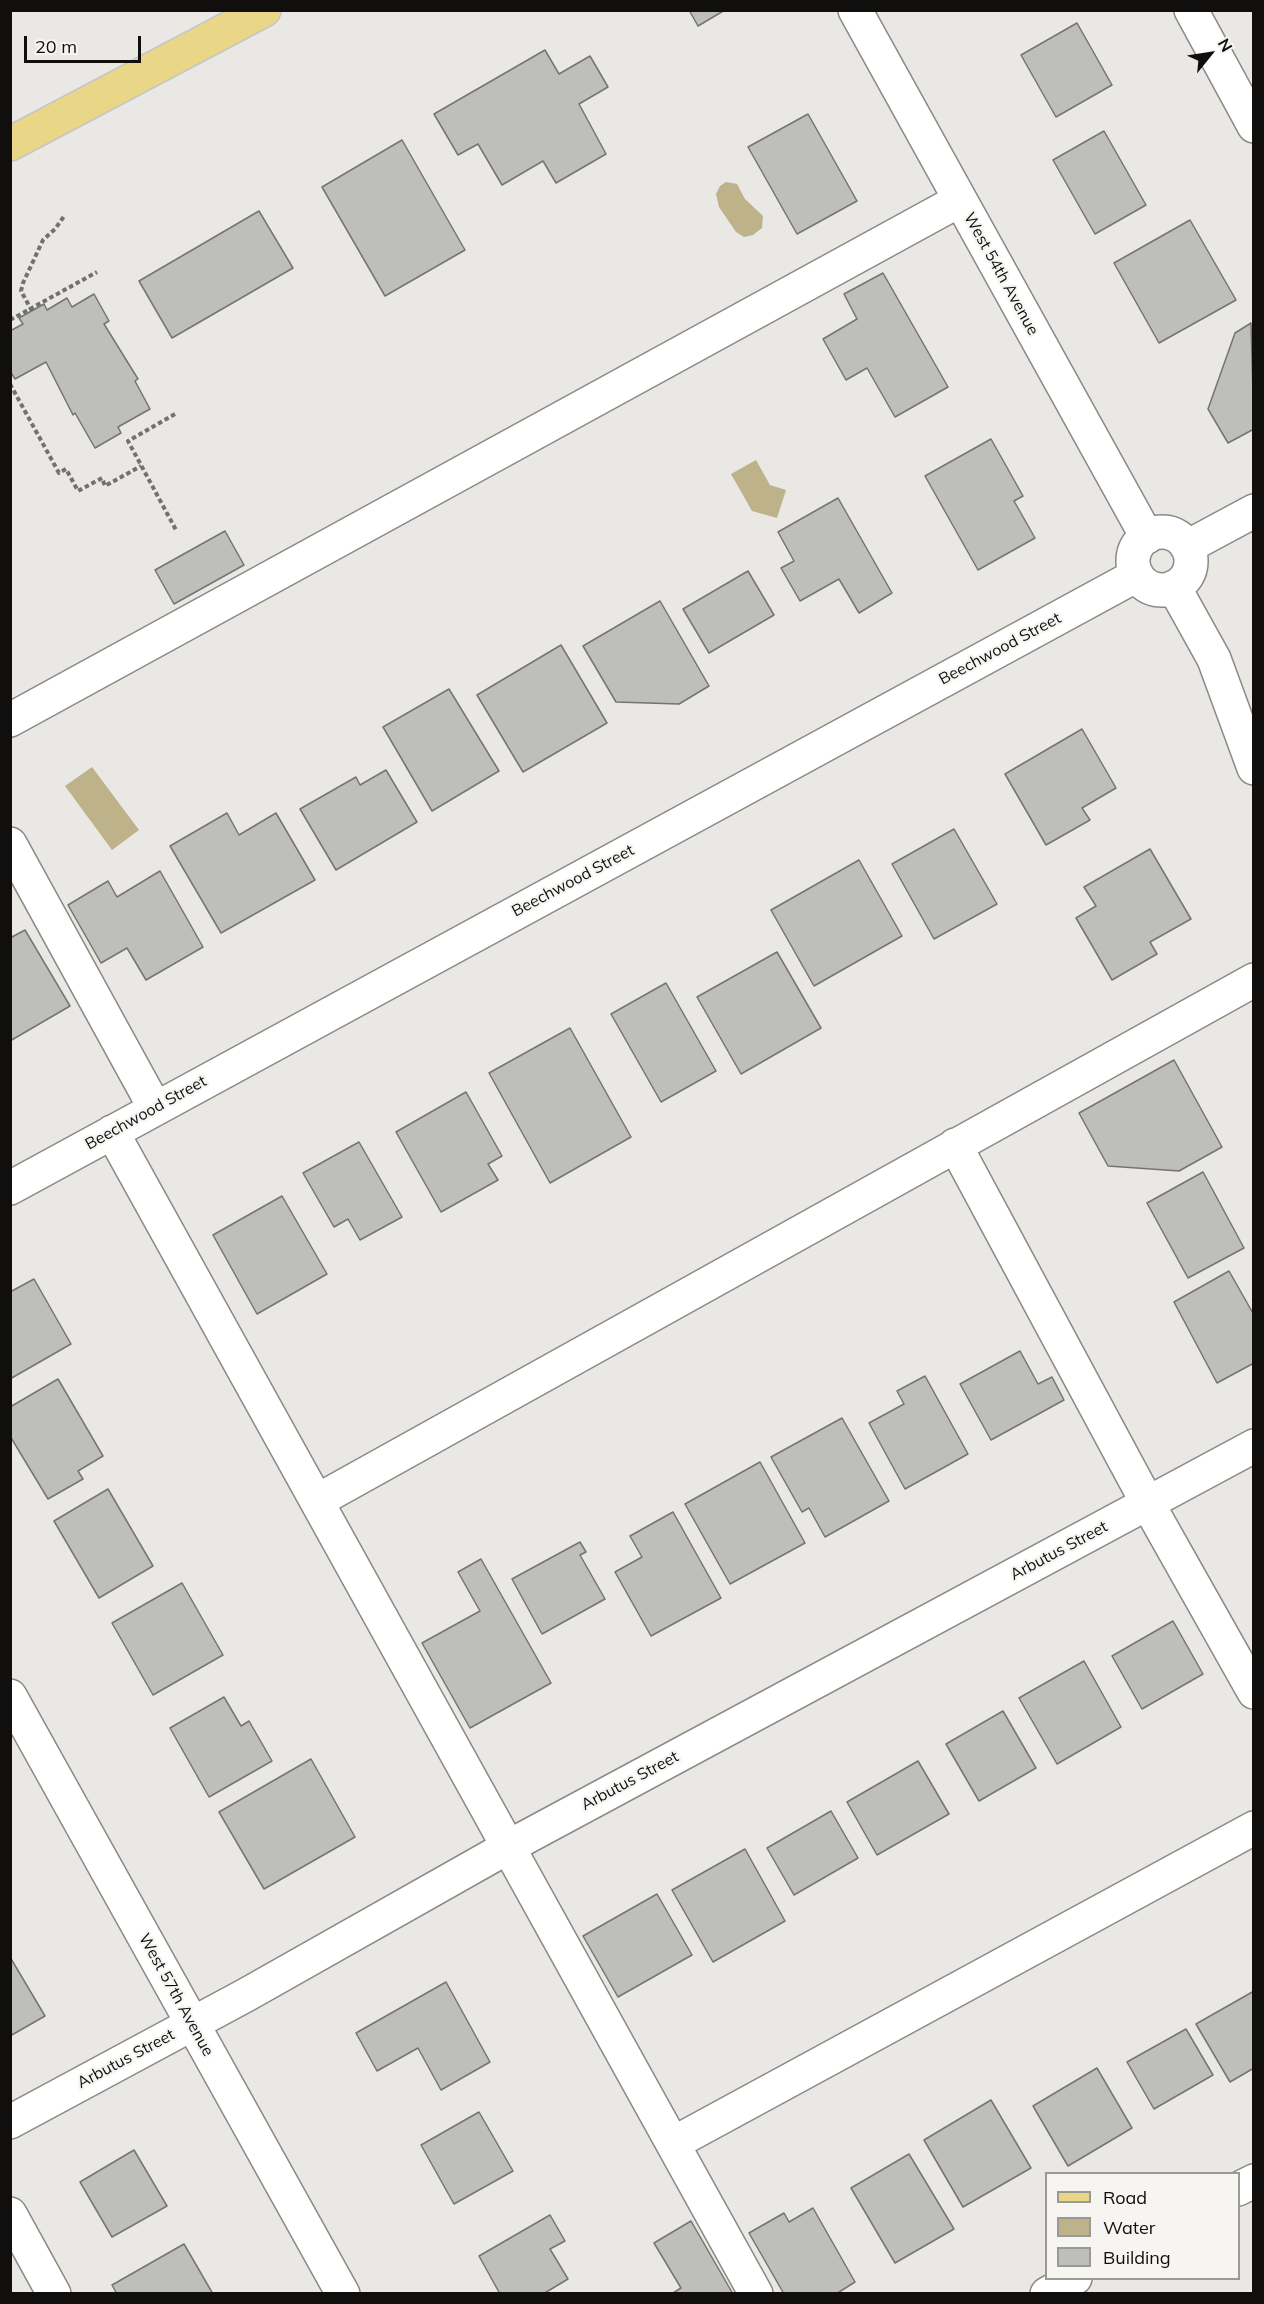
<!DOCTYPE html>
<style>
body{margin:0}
#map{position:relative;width:1264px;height:2304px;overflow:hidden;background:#e9e8e4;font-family:Mulish,sans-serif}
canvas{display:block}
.frame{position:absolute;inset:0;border:12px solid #100f0e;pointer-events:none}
.legend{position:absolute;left:1045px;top:2172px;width:195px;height:108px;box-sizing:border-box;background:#f6f5f1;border:2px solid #9a9996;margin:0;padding:8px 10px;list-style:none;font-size:18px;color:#100f0e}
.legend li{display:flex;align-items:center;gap:12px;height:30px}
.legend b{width:30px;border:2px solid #9a9996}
.north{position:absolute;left:1180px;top:24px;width:60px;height:60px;-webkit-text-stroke:4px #f6f5f1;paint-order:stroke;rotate:60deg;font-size:16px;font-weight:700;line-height:24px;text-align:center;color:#100f0e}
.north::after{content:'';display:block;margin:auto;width:21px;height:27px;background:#100f0e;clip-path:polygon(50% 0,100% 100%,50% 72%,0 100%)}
.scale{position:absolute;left:24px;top:36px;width:117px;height:27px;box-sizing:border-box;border:3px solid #100f0e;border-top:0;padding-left:8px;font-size:18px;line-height:21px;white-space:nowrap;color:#100f0e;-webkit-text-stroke:4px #f6f5f1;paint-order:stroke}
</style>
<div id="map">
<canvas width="1264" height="2304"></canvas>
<div class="frame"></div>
<ul class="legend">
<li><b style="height:8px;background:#e9d787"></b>Road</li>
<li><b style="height:16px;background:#bdb289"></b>Water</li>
<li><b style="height:16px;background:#bebeba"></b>Building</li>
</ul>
<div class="north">N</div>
<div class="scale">20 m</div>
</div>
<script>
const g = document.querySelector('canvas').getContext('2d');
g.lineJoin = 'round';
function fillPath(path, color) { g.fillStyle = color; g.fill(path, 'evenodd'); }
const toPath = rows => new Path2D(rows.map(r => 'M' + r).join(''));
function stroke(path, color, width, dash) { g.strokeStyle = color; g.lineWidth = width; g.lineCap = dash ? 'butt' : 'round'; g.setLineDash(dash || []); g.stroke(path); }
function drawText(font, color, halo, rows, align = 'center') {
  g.font = font + ' Mulish,sans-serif'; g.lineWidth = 4.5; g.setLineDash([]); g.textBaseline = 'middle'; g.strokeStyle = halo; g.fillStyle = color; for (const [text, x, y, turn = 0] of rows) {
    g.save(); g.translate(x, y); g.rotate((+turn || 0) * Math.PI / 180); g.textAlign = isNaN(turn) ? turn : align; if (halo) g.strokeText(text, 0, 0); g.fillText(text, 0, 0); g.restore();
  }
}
const water = toPath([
 [726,182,737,184,745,199,763,216,762,228,753,235,744,237,736,232,719,207,716,194,720,186],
 [756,460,770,485,786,490,777,518,752,511,731,474],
 [92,767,139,830,112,850,65,786]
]);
const building = toPath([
 [689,10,725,10,698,26,689,10],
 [1077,23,1112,85,1056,117,1021,55,1077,23],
 [545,50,559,74,590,56,608,87,579,104,606,154,556,183,543,161,502,185,478,144,458,155,434,114,545,50],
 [808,114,857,201,797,234,748,147,808,114],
 [1104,131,1146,205,1095,234,1053,160,1104,131],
 [402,140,465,250,385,296,322,187,402,140],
 [259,211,293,268,172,338,139,281,259,211],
 [1190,220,1236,300,1159,343,1114,263,1190,220],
 [883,273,948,387,895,417,867,368,846,380,823,339,857,319,844,294,883,273],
 [94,294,109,321,104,324,138,379,135,381,150,409,118,427,121,433,95,448,75,413,73,415,46,362,15,379,10,371,10,331,23,324,19,318,44,304,47,310,67,298,72,307,94,294],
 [1251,323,1254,429,1228,443,1208,409,1235,333,1251,323],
 [991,439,1023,496,1014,501,1035,538,978,570,925,476,991,439],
 [838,498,892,593,859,613,839,579,800,601,781,568,794,561,778,532,838,498],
 [225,531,244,565,174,604,155,570,225,531],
 [748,571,774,615,709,653,683,609,748,571],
 [660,601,709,686,679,704,616,702,583,646,660,601],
 [561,645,607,723,523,772,477,695,561,645],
 [449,689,499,771,432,811,383,727,449,689],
 [1082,729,1116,788,1082,808,1090,820,1046,845,1005,774,1082,729],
 [386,770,417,822,336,870,300,809,356,777,360,785,386,770],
 [227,813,239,835,276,813,315,880,221,933,170,846,227,813],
 [954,829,997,904,934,939,892,864,954,829],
 [1150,849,1191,919,1150,942,1157,954,1112,980,1076,918,1096,906,1084,887,1150,849],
 [859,860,902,936,814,986,771,910,859,860],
 [160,871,203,947,146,980,127,948,101,963,68,905,108,881,117,897,160,871],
 [25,930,70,1006,10,1041,10,938,25,930],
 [777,952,821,1028,741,1074,697,997,777,952],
 [666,983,716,1071,661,1102,611,1014,666,983],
 [570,1028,631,1137,550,1183,489,1073,570,1028],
 [1174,1060,1222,1147,1179,1171,1108,1166,1079,1113,1174,1060],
 [466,1092,502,1156,488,1164,498,1180,441,1212,396,1132,466,1092],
 [359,1142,402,1217,360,1240,348,1219,334,1227,303,1173,359,1142],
 [1203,1172,1244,1248,1188,1278,1147,1203,1203,1172],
 [282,1196,327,1274,257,1314,213,1235,282,1196],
 [1229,1271,1254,1315,1254,1363,1217,1383,1174,1302,1229,1271],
 [34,1279,71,1344,10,1379,10,1292,34,1279],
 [1020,1351,1038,1384,1052,1377,1064,1400,991,1440,960,1384,1020,1351],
 [925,1376,968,1454,905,1489,869,1423,904,1404,897,1391,925,1376],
 [58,1379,103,1456,78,1471,83,1479,48,1499,10,1436,10,1407,58,1379],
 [842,1418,889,1501,825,1537,809,1508,802,1512,771,1457,842,1418],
 [760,1462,805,1543,730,1584,685,1504,760,1462],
 [108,1489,153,1566,99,1598,54,1521,108,1489],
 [673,1512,721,1598,651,1636,615,1572,642,1557,630,1536,673,1512],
 [580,1542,586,1552,580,1555,605,1599,542,1634,512,1579,580,1542],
 [481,1559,551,1683,470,1728,422,1643,480,1611,458,1572,481,1559],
 [182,1583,223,1655,153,1695,112,1623,182,1583],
 [1173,1621,1203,1674,1142,1709,1112,1656,1173,1621],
 [1084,1661,1121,1727,1057,1764,1019,1698,1084,1661],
 [224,1697,241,1726,249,1721,272,1761,209,1797,170,1728,224,1697],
 [1003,1711,1036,1768,979,1801,946,1744,1003,1711],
 [311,1759,355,1837,264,1889,219,1812,311,1759],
 [918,1761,949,1814,877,1855,847,1802,918,1761],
 [831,1811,858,1858,794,1895,767,1848,831,1811],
 [745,1849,785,1921,713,1962,672,1890,745,1849],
 [657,1894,692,1955,618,1997,583,1936,657,1894],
 [10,1957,45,2016,10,2036,10,1957],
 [446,1982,490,2062,441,2090,418,2048,377,2071,356,2033,446,1982],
 [1254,1991,1254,2068,1230,2082,1196,2024,1254,1991],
 [1186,2029,1213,2075,1154,2109,1127,2062,1186,2029],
 [1097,2068,1132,2128,1068,2166,1033,2106,1097,2068],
 [991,2100,1031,2168,963,2207,924,2140,991,2100],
 [479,2112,513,2171,454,2204,421,2145,479,2112],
 [134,2150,167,2206,112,2237,80,2182,134,2150],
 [909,2154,954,2229,895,2263,851,2188,909,2154],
 [813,2208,855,2282,836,2294,784,2294,749,2233,784,2213,789,2222,813,2208],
 [550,2215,565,2241,550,2249,568,2279,543,2294,500,2294,479,2256,550,2215],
 [691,2221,733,2294,673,2293,681,2288,654,2243,691,2221],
 [184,2244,213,2294,117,2294,112,2285,184,2244]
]);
const path = toPath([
 [32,311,21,291,23,283,43,240,55,229,65,215],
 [10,320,97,272],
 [10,384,59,473,66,469,78,491,102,478,105,486,141,466],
 [175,414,128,441,176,530]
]);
const minor = toPath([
 [855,10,1147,537],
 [1191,10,1254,126],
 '1133 561a29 29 0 1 1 58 0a29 29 0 1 1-58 0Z',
 [1187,547,1254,511],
 [1174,587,1214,659,1254,768],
 [10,720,960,200],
 [10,844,155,1108],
 [112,1132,756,2294],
 [955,1145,1148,1504,1254,1692],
 [10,1188,1137,575],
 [317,1501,1254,980],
 [10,1696,343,2294],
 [10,2122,246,1995,508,1847,1254,1446],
 [674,2143,1254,1828],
 [1238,2189,1254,2181],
 [10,2214,54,2294],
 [1047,2294,1075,2278]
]);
const major = toPath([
 [10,144,264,10]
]);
const streetNames = [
 ["West 54th Avenue",1001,274,61],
 ["Beechwood Street",1000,649,-28],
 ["Beechwood Street",573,881,-28],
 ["Beechwood Street",146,1113,-29],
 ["Arbutus Street",1059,1551,-28],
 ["Arbutus Street",630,1781,-28],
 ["West 57th Avenue",176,1995,61],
 ["Arbutus Street",126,2059,-28]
];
fillPath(water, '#bdb289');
fillPath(building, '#bebeba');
stroke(building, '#757470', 1.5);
stroke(minor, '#8a8986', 36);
stroke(major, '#c6c5c5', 36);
stroke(path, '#72716f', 4, [4.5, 3]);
stroke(minor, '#fff', 33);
stroke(major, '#e9d787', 33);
drawText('16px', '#100f0e', '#f6f5f1', streetNames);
</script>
